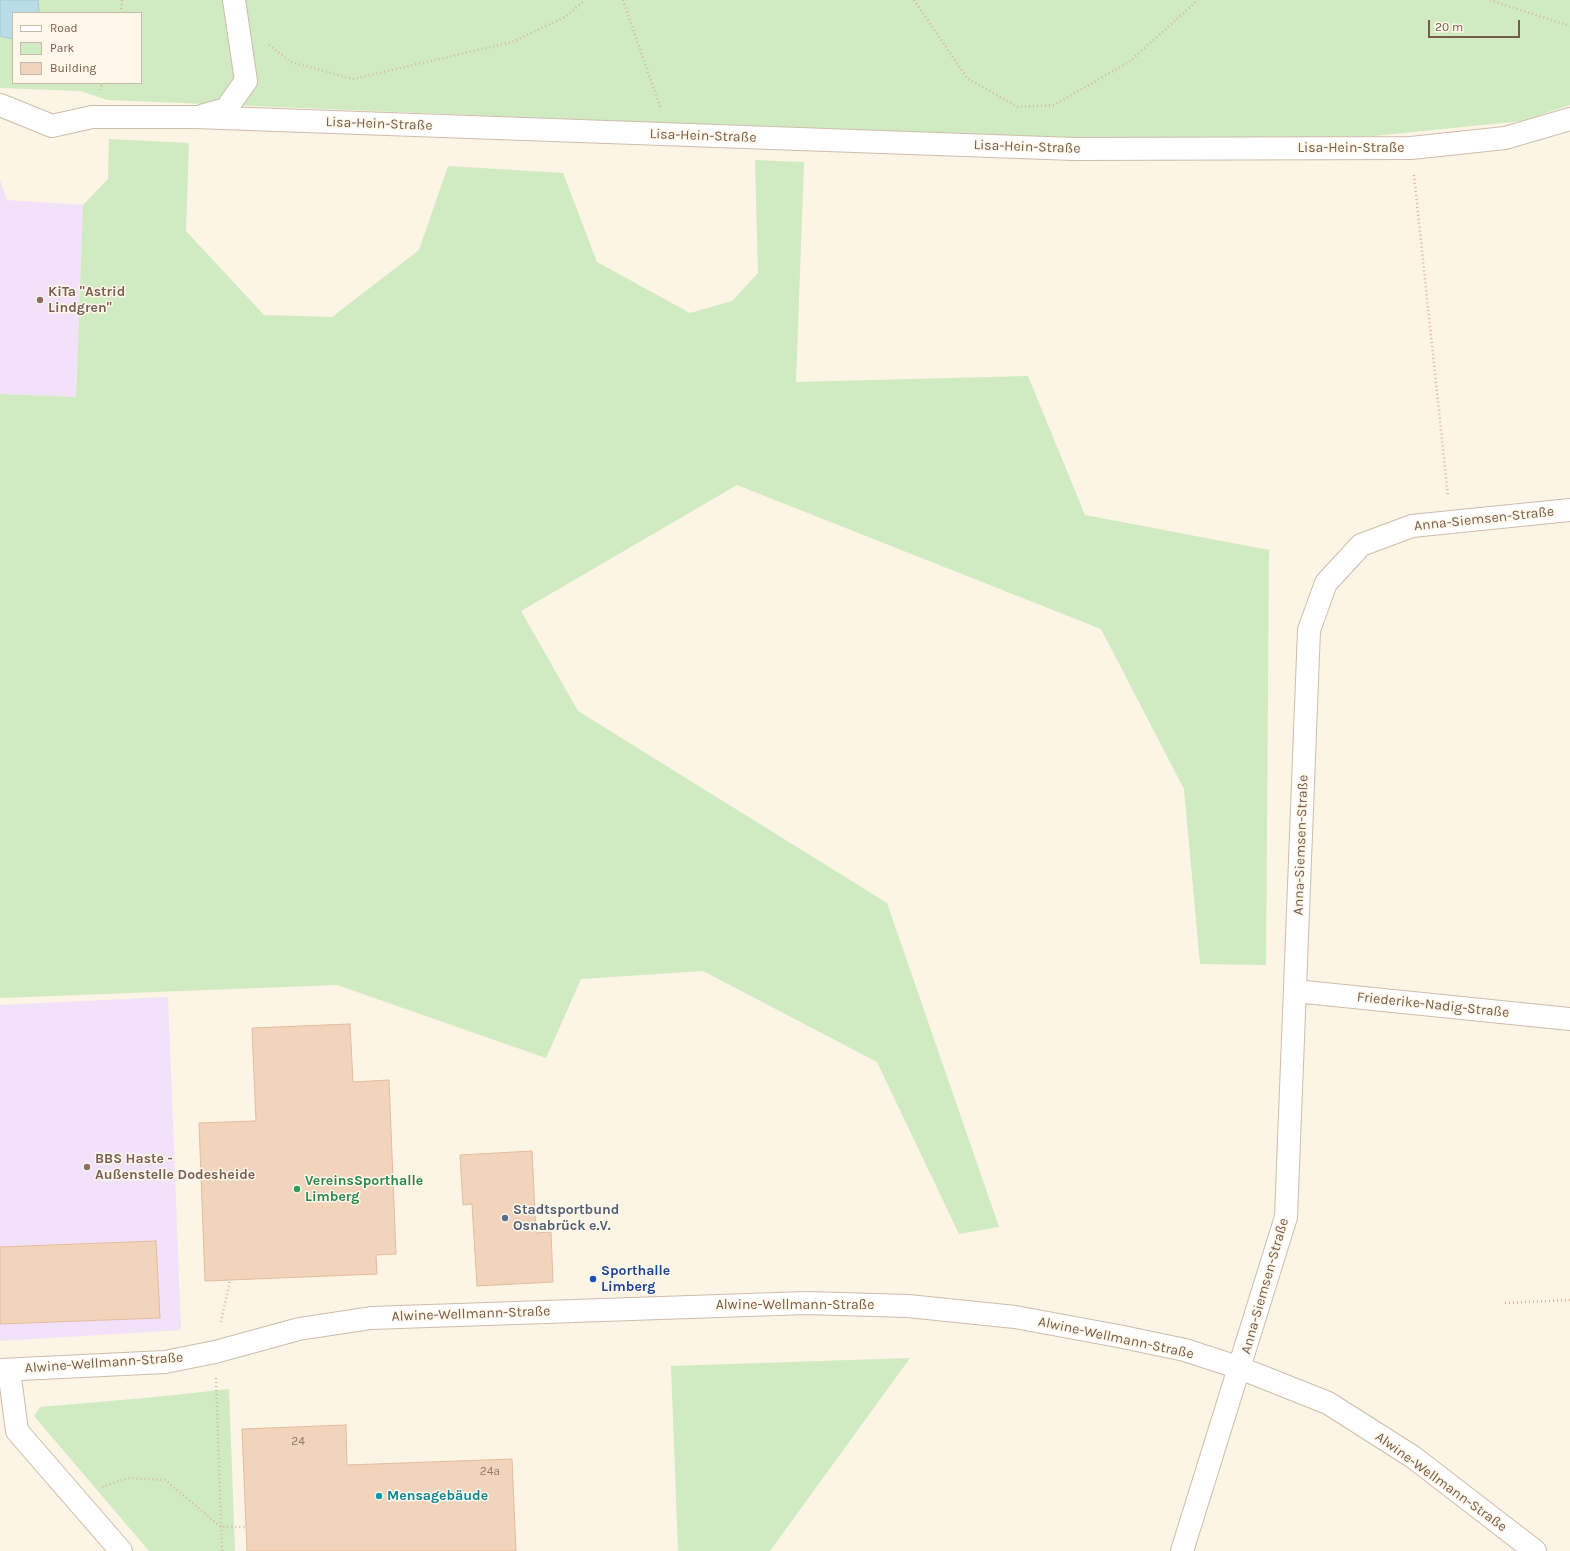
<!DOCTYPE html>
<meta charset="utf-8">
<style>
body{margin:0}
#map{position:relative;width:1570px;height:1551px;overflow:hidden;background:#fcf4e4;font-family:Karla,sans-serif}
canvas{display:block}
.legend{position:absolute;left:12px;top:12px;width:130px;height:72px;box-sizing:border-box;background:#fff8ea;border:1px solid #c8b9aa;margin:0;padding:5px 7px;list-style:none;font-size:12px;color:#755b49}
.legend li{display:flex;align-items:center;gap:8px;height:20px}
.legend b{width:20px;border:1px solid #c8b9aa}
.scale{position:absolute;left:1428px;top:20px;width:92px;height:18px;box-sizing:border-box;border:2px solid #755b49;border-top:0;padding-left:5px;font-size:12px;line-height:14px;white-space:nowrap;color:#755b49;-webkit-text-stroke:3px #fff8ea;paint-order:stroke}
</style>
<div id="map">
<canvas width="1570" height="1551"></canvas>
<ul class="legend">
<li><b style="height:5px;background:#fff"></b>Road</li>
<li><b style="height:11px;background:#d0eac2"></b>Park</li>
<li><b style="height:11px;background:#f2d4bc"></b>Building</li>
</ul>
<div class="scale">20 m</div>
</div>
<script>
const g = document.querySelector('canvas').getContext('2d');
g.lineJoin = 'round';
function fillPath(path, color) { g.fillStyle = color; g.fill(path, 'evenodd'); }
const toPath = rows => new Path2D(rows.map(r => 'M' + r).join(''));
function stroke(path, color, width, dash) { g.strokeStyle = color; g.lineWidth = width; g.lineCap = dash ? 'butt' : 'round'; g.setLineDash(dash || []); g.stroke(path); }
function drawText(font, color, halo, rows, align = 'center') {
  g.font = font + ' Karla,sans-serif'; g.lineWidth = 3; g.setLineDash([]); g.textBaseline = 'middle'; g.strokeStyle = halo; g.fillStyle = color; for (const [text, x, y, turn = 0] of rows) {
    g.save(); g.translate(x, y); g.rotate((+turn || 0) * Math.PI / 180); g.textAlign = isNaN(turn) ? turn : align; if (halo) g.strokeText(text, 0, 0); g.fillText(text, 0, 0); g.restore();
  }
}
const education = toPath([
 [0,180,7,200,83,205,76,397,0,394],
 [168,997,181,1330,0,1341,0,1005]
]);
const green = toPath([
 [0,0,1570,0,1570,105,1522,121,1374,136,1078,140,108,100,80,91,0,88],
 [13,13,141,13,141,83,13,83],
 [109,139,189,143,186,231,264,315,332,317,419,250,448,166,563,173,597,262,690,313,732,301,758,273,755,160,804,162,796,382,1028,376,1085,515,1269,550,1266,965,1200,964,1184,789,1101,629,737,485,521,611,578,711,887,903,999,1227,959,1234,877,1062,703,971,581,979,546,1058,337,985,0,998,0,394,76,397,83,205,108,179],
 [910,1358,770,1551,678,1551,671,1366],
 [229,1389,235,1551,149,1551,34,1416,40,1407,156,1397]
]);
const water = toPath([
 [0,0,38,0,39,13,13,13,13,39,0,36,0,0]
]);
const building = toPath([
 [350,1024,353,1082,389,1080,396,1254,376,1255,377,1274,205,1281,199,1123,256,1121,252,1028,350,1024],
 [532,1151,536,1233,551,1232,553,1282,477,1286,472,1204,463,1205,460,1155,532,1151],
 [156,1241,160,1318,0,1324,0,1247,156,1241],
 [346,1425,347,1465,512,1459,516,1551,247,1551,242,1429,346,1425]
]);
const path = toPath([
 [623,0,660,107],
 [914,0,967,78,1018,107,1054,105,1129,62,1198,0],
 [1490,0,1570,26],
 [121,13,122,0],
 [269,45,291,62,353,79,512,42,565,17,585,0],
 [100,90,102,83],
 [1414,175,1448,496],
 [1505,1303,1570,1300],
 [221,1322,230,1280],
 [216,1378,222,1551],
 [102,1487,128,1478,165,1480,221,1527,246,1527]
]);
const minor = toPath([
 [0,105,52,126,92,117,195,117,1074,149,1411,148,1505,138,1570,119],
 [204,115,226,109,246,81,234,0],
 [1295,991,1570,1019],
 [0,1370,165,1362,215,1352,299,1329,371,1318,806,1303,908,1306,1015,1317,1118,1336,1185,1350,1240,1368,1328,1403,1413,1457,1535,1551],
 [9,1370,17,1431,121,1551],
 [1182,1551,1286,1217,1309,630,1326,583,1361,545,1412,526,1570,510]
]);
const markers = [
 [40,300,4,"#8d6e63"],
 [87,1167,4,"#8d6e63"],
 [297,1189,4,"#2e9e5b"],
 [505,1218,4,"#5c6f8a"],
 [593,1279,4,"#1a4fb4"],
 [379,1496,4,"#0f9aa8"]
];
const numberNames = [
 ["24",298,1442],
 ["24a",490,1472]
];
const streetNames = [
 ["Lisa-Hein-Straße",379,124,2],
 ["Lisa-Hein-Straße",703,136,2],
 ["Lisa-Hein-Straße",1027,147,2],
 ["Lisa-Hein-Straße",1351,148],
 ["Anna-Siemsen-Straße",1484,519,-6],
 ["Anna-Siemsen-Straße",1301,845,-88],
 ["Friederike-Nadig-Straße",1433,1005,6],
 ["Anna-Siemsen-Straße",1265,1286,-74],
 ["Alwine-Wellmann-Straße",795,1305],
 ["Alwine-Wellmann-Straße",471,1314,-2],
 ["Alwine-Wellmann-Straße",1116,1338,12],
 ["Alwine-Wellmann-Straße",104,1363,-4],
 ["Alwine-Wellmann-Straße",1441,1482,36]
];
const educationNames = [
 ["KiTa \"Astrid",48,292],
 ["Lindgren\"",48,308],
 ["BBS Haste -",95,1159],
 ["Außenstelle Dodesheide",95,1175]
];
const leisureNames = [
 ["VereinsSporthalle",305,1181],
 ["Limberg",305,1197]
];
const serviceNames = [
 ["Stadtsportbund",513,1210],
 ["Osnabrück e.V.",513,1226]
];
const transitNames = [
 ["Sporthalle",601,1271],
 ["Limberg",601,1287]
];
const cultureNames = [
 ["Mensagebäude",387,1496]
];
fillPath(education, '#f1e1f9');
fillPath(green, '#d0eac2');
fillPath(water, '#b8dde6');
stroke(water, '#9fccd8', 1);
fillPath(building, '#f2d4bc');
stroke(building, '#e4bb9c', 1);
stroke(minor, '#cebcab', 24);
stroke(path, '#d7b79f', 2.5, [1, 3]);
stroke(minor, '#fff', 22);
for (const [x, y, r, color] of markers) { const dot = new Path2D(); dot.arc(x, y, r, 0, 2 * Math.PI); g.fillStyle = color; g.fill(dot); stroke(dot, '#fff8ea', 1.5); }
drawText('12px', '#947966', null, numberNames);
drawText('14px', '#755b49', '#fff8ea', streetNames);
drawText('bold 14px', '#785e54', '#fff8ea', educationNames, 'left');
drawText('bold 14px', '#27864d', '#fff8ea', leisureNames, 'left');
drawText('bold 14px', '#4e5e75', '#fff8ea', serviceNames, 'left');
drawText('bold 14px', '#164399', '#fff8ea', transitNames, 'left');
drawText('bold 14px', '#0d838f', '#fff8ea', cultureNames, 'left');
</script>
